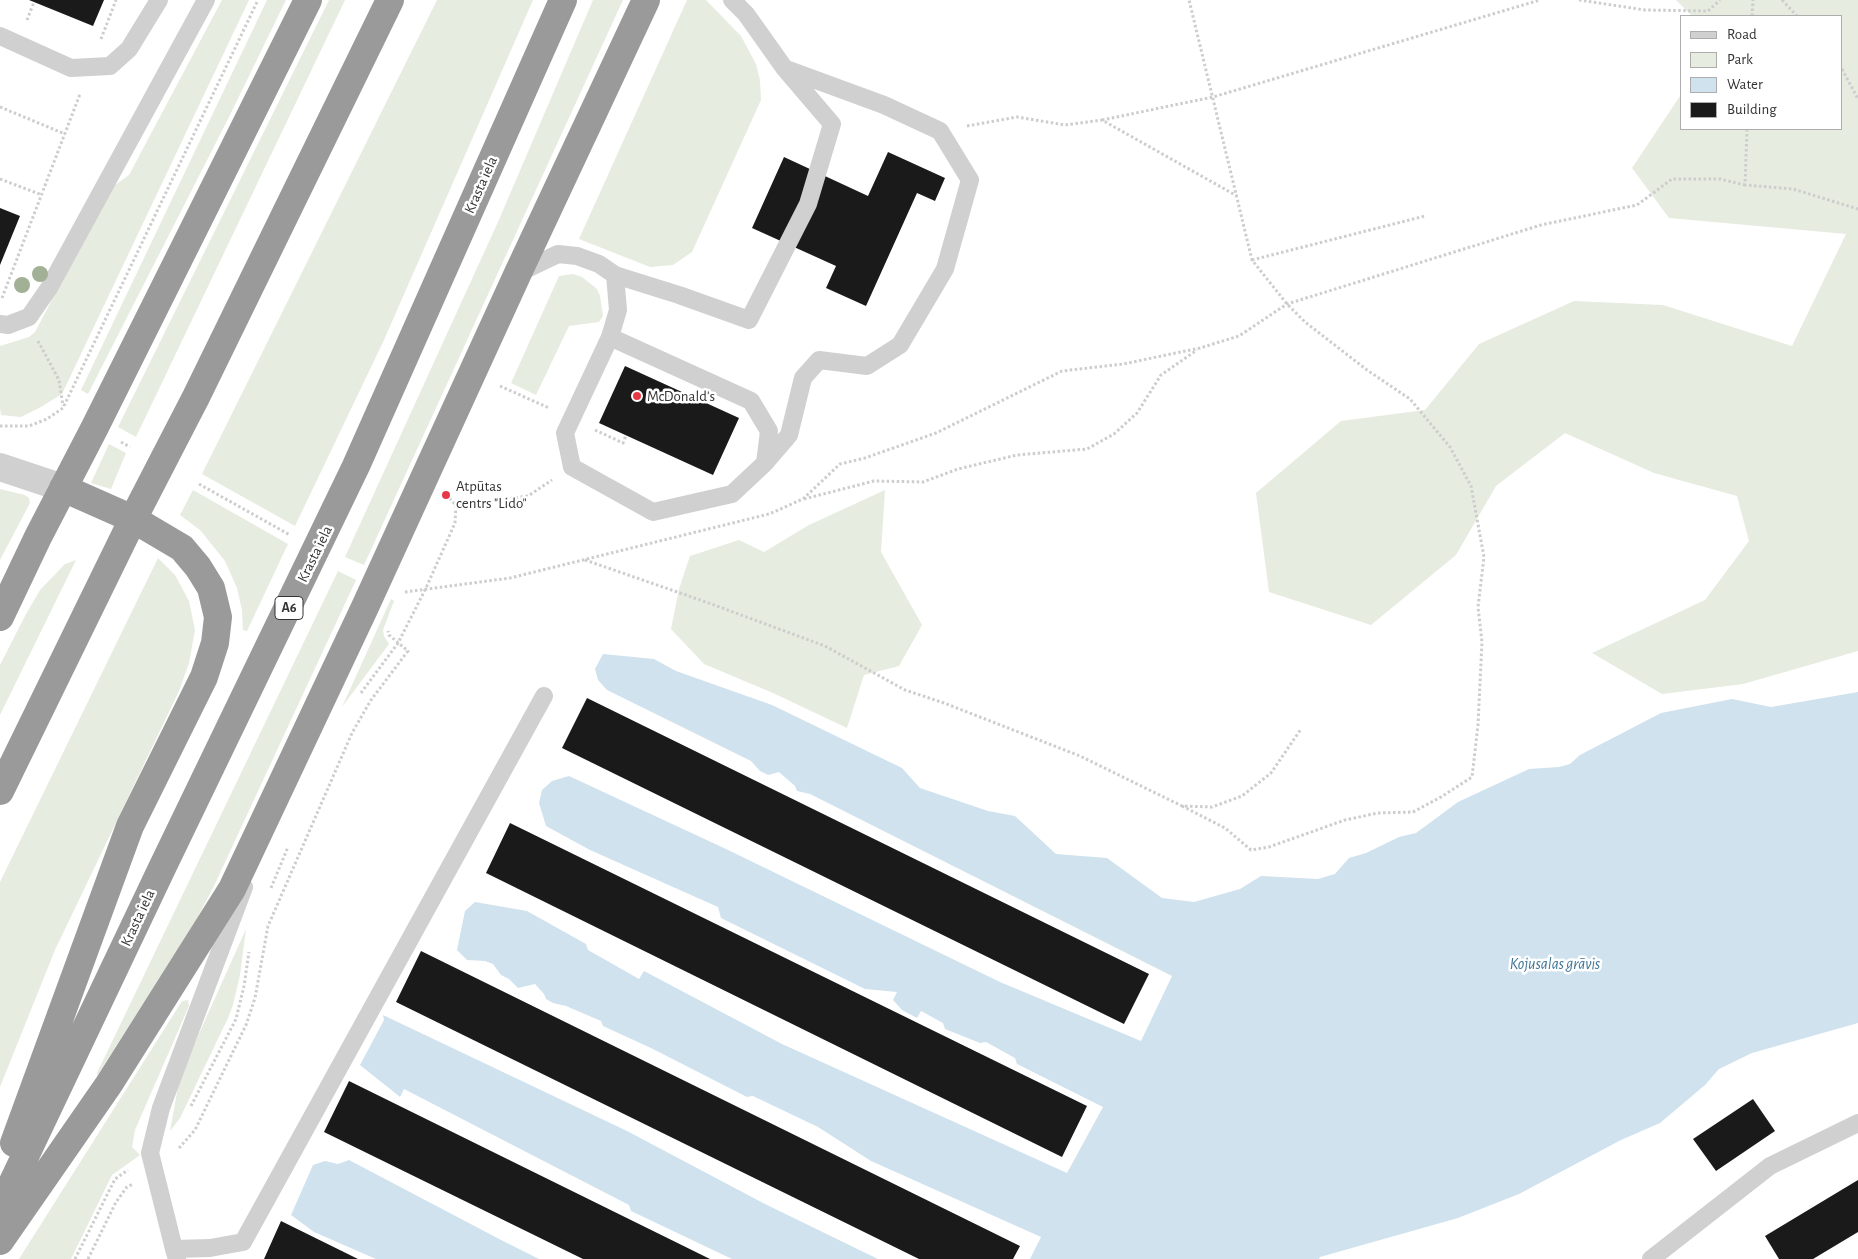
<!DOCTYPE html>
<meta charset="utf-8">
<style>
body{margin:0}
#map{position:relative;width:1858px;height:1259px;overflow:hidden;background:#fff;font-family:"Alegreya Sans",sans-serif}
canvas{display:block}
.legend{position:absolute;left:1680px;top:15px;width:162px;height:115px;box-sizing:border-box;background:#fff;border:1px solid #adadad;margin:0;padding:6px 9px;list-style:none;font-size:15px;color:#333}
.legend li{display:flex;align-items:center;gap:10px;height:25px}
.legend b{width:25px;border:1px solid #adadad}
</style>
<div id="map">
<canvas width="1858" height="1259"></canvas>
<ul class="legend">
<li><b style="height:6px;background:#d0d0d0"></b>Road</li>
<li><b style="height:14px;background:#e6ecdf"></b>Park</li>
<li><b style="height:14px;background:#cfe2ee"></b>Water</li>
<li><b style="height:14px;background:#1a1a1a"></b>Building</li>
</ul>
</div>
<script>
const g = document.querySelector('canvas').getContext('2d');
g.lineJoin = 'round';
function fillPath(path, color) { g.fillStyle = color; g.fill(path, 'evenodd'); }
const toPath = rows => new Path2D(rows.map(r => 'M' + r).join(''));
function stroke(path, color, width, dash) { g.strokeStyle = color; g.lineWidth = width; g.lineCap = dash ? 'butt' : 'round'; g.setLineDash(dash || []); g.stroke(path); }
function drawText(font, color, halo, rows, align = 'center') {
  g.font = font + ' "Alegreya Sans",sans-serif'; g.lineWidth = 5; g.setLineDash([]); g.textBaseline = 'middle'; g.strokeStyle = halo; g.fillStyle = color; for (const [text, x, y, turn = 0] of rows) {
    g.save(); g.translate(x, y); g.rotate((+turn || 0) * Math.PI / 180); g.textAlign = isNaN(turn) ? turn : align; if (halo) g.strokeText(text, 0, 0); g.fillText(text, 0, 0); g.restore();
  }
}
const green = toPath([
 [222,0,249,0,62,394,41,407,21,417,1,415,0,408,0,346,29,337,35,332,111,188,129,175],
 [267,0,286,0,230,115,88,394,81,390],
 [329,0,345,0,136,437,118,427],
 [437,0,533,0,384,340,295,526,202,474],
 [593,0,623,0,364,565,345,557,498,222],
 [687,0,706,0,741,36,756,64,760,80,761,100,692,252,673,265,650,267,579,239],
 [1676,0,1858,0,1858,651,1743,684,1662,694,1592,653,1705,600,1749,541,1737,496,1654,473,1565,433,1496,486,1456,555,1371,625,1269,592,1256,493,1341,421,1425,410,1479,344,1574,301,1663,305,1792,346,1846,234,1669,218,1632,168,1682,93,1682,129,1842,129,1842,16,1692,16],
 [573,274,582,277,597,289,600,296,603,316,599,322,569,326,536,395,511,383,559,276],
 [109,444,126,453,111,489,91,483],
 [0,489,25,495,29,498,30,503,0,560],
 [193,490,288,544,247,631,243,630,242,610,237,588,225,561,200,530,180,515],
 [885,490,881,552,922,625,899,666,864,675,847,728,773,693,704,664,671,629,679,589,690,556,739,540,764,552,809,525],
 [158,558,175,575,189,601,195,630,189,663,179,691,55,950,0,1087,0,882],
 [76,560,0,715,0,665,26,614,40,590,65,564],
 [338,571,356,580,214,886,196,920,97,1076,97,1073],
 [391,599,394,601,383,630,384,636,389,644,342,707],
 [246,929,240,975,233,1005,228,1018,180,1118,170,1131,180,1076],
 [188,1000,189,1006,135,1130,132,1147,140,1155,112,1175,71,1259,19,1259,182,1001]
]);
const water = toPath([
 [603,654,654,659,676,671,772,705,902,768,920,788,988,811,1015,816,1056,854,1107,858,1162,898,1194,902,1240,889,1261,876,1318,879,1335,874,1349,858,1366,853,1399,837,1416,833,1458,802,1529,769,1559,767,1570,764,1580,755,1661,713,1732,699,1771,707,1858,692,1858,1023,1752,1053,1719,1069,1705,1085,1660,1123,1621,1140,1519,1194,1458,1218,1320,1257,1319,1259,1030,1259,1041,1237,871,1161,818,1127,753,1096,747,1097,653,1049,603,1026,601,1021,566,1006,553,1003,546,999,544,994,535,984,518,988,509,979,501,975,493,964,485,961,467,960,457,950,465,911,475,902,527,911,586,944,588,950,639,979,644,971,782,1044,1067,1173,1103,1107,1017,1064,1015,1058,986,1042,980,1043,945,1029,943,1023,921,1011,917,1018,902,1010,893,1000,897,992,865,989,721,918,718,907,590,850,546,826,539,803,542,790,552,781,569,776,726,849,1000,982,1141,1041,1172,976,810,794,797,791,795,786,779,772,768,775,760,771,751,761,607,690,598,680,595,669],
 [383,1015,627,1131,765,1204,878,1259,732,1259,631,1211,629,1205,404,1089,400,1097,360,1065,384,1020],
 [349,1160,503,1241,539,1259,376,1259,314,1232,291,1215,313,1165,325,1161,338,1164]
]);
const building = toPath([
 [29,0,104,0,93,26],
 [888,152,945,178,935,201,917,193,866,306,826,288,836,266,752,228,784,157,868,196],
 [0,208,20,216,0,265],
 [625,366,739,418,713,475,599,423],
 [587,698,1149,974,1124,1024,562,748],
 [510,823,1087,1106,1062,1157,486,873],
 [421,951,1020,1246,1013,1259,919,1259,396,1002],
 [349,1081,710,1259,583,1259,324,1132],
 [1753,1099,1775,1131,1716,1171,1693,1139],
 [1858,1180,1858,1232,1813,1259,1779,1259,1765,1236],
 [281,1221,358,1259,264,1259]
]);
const path = toPath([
 [1579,0,1645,10,1708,11,1720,0],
 [1782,0,1797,16],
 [1752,16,1753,0],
 [27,20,34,2],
 [101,39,116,0],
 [1842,69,1858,99],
 [0,107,65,134],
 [1102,120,1213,97,1540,0],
 [967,126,1017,117,1065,125,1102,120,1237,196],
 [1747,129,1745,185,1793,189,1858,209],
 [0,179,42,195],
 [1252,260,1425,216],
 [2,298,80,94],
 [38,341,59,380,63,406],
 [500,386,549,408],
 [0,426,29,426,47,419,63,408,258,0],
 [595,430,623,443,626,435],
 [121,442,130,447],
 [199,484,290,535],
 [804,499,874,481,923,482,958,469,1017,455,1087,449,1114,434,1137,413,1161,375,1197,350],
 [456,505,528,496,552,480],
 [585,560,706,602,825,646,905,690,944,703,1080,756,1182,806,1212,807,1242,796,1271,773,1301,729],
 [405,592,510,578,769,514,803,499,840,464,865,458,936,433,1062,371,1123,364,1200,348,1239,336,1287,304,1541,225,1637,205,1672,179,1720,179,1745,185],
 [361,693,398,643,426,588,455,523,456,505,448,497],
 [1182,806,1225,828,1251,850,1269,847,1345,820,1378,813,1413,812,1441,797,1472,777,1478,725,1482,642,1478,607,1484,557,1471,486,1450,447,1410,399,1367,370,1305,322,1287,304,1252,260,1189,0],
 [271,888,288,847],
 [191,1106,236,1019,244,986,249,952],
 [179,1148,195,1130,246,1025,255,998,268,926,352,733,371,700,408,651,389,635,388,631],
 [75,1259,115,1179,128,1170],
 [88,1259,116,1202,127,1187,133,1184]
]);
const lane = toPath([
 [0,36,71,68,110,66,129,49,159,0],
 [518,273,558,254,577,256,599,264,615,275,679,295,749,320,808,204,832,124,785,69,746,14,732,0],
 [0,324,8,325,29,317,49,288,206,0],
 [610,337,751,401,769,431,765,463,732,494,653,512,572,467,565,433,610,337,618,310,615,275],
 [765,463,789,435,803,378,819,360,867,366,900,345,945,269,970,180,940,131,884,105,786,69],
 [174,1249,150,1153,161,1108,244,887],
 [177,1259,174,1249,210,1248,243,1242,544,696],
 [1651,1259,1770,1166,1858,1123]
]);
const street = toPath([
 [0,467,63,488]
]);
const highway = toPath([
 [0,617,38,537,95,427,308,0],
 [0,791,133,519,196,397,390,0],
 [14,1143,130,826,204,677,215,643,218,617,211,588,198,567,182,548,133,519,63,488],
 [0,1209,163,866,356,466,563,0],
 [0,1241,109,1084,232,889,365,607,518,273,646,0]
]);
const trees = [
 [40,274],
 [22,285]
];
const markers = [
 [637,396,5,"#e63946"],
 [446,495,5,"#e63946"]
];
const shields = [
 [289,608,28]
];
const shieldNames = [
 ["A6",289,608]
];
const streetNames = [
 ["Krasta iela",481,185,-66],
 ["Krasta iela",315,554,-64],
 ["Krasta iela",138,918,-65]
];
const poiNames = [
 ["McDonald's",647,396],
 ["Atpūtas",456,486],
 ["centrs \"Lido\"",456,503]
];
const waterNames = [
 ["Kojusalas grāvis",1555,964]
];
fillPath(green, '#e6ecdf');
fillPath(water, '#cfe2ee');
fillPath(building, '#1a1a1a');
stroke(path, '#cdcdcd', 3, [2.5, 2.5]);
stroke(lane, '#d0d0d0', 18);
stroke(street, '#d0d0d0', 28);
stroke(highway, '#9a9a9a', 28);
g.fillStyle = '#a2b095';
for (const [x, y] of trees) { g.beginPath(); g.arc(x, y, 8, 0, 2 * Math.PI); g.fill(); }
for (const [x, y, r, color] of markers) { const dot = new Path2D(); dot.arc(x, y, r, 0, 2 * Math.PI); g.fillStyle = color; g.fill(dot); stroke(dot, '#fff', 2); }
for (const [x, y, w] of shields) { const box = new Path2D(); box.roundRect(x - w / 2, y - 11.5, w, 23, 4); g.fillStyle = '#fff'; g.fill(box); stroke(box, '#333', 1); }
drawText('bold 14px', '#333', null, shieldNames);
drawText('15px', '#333', '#fff', streetNames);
drawText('15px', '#333', '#fff', poiNames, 'left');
drawText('italic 16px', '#3f7597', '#fff', waterNames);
</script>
